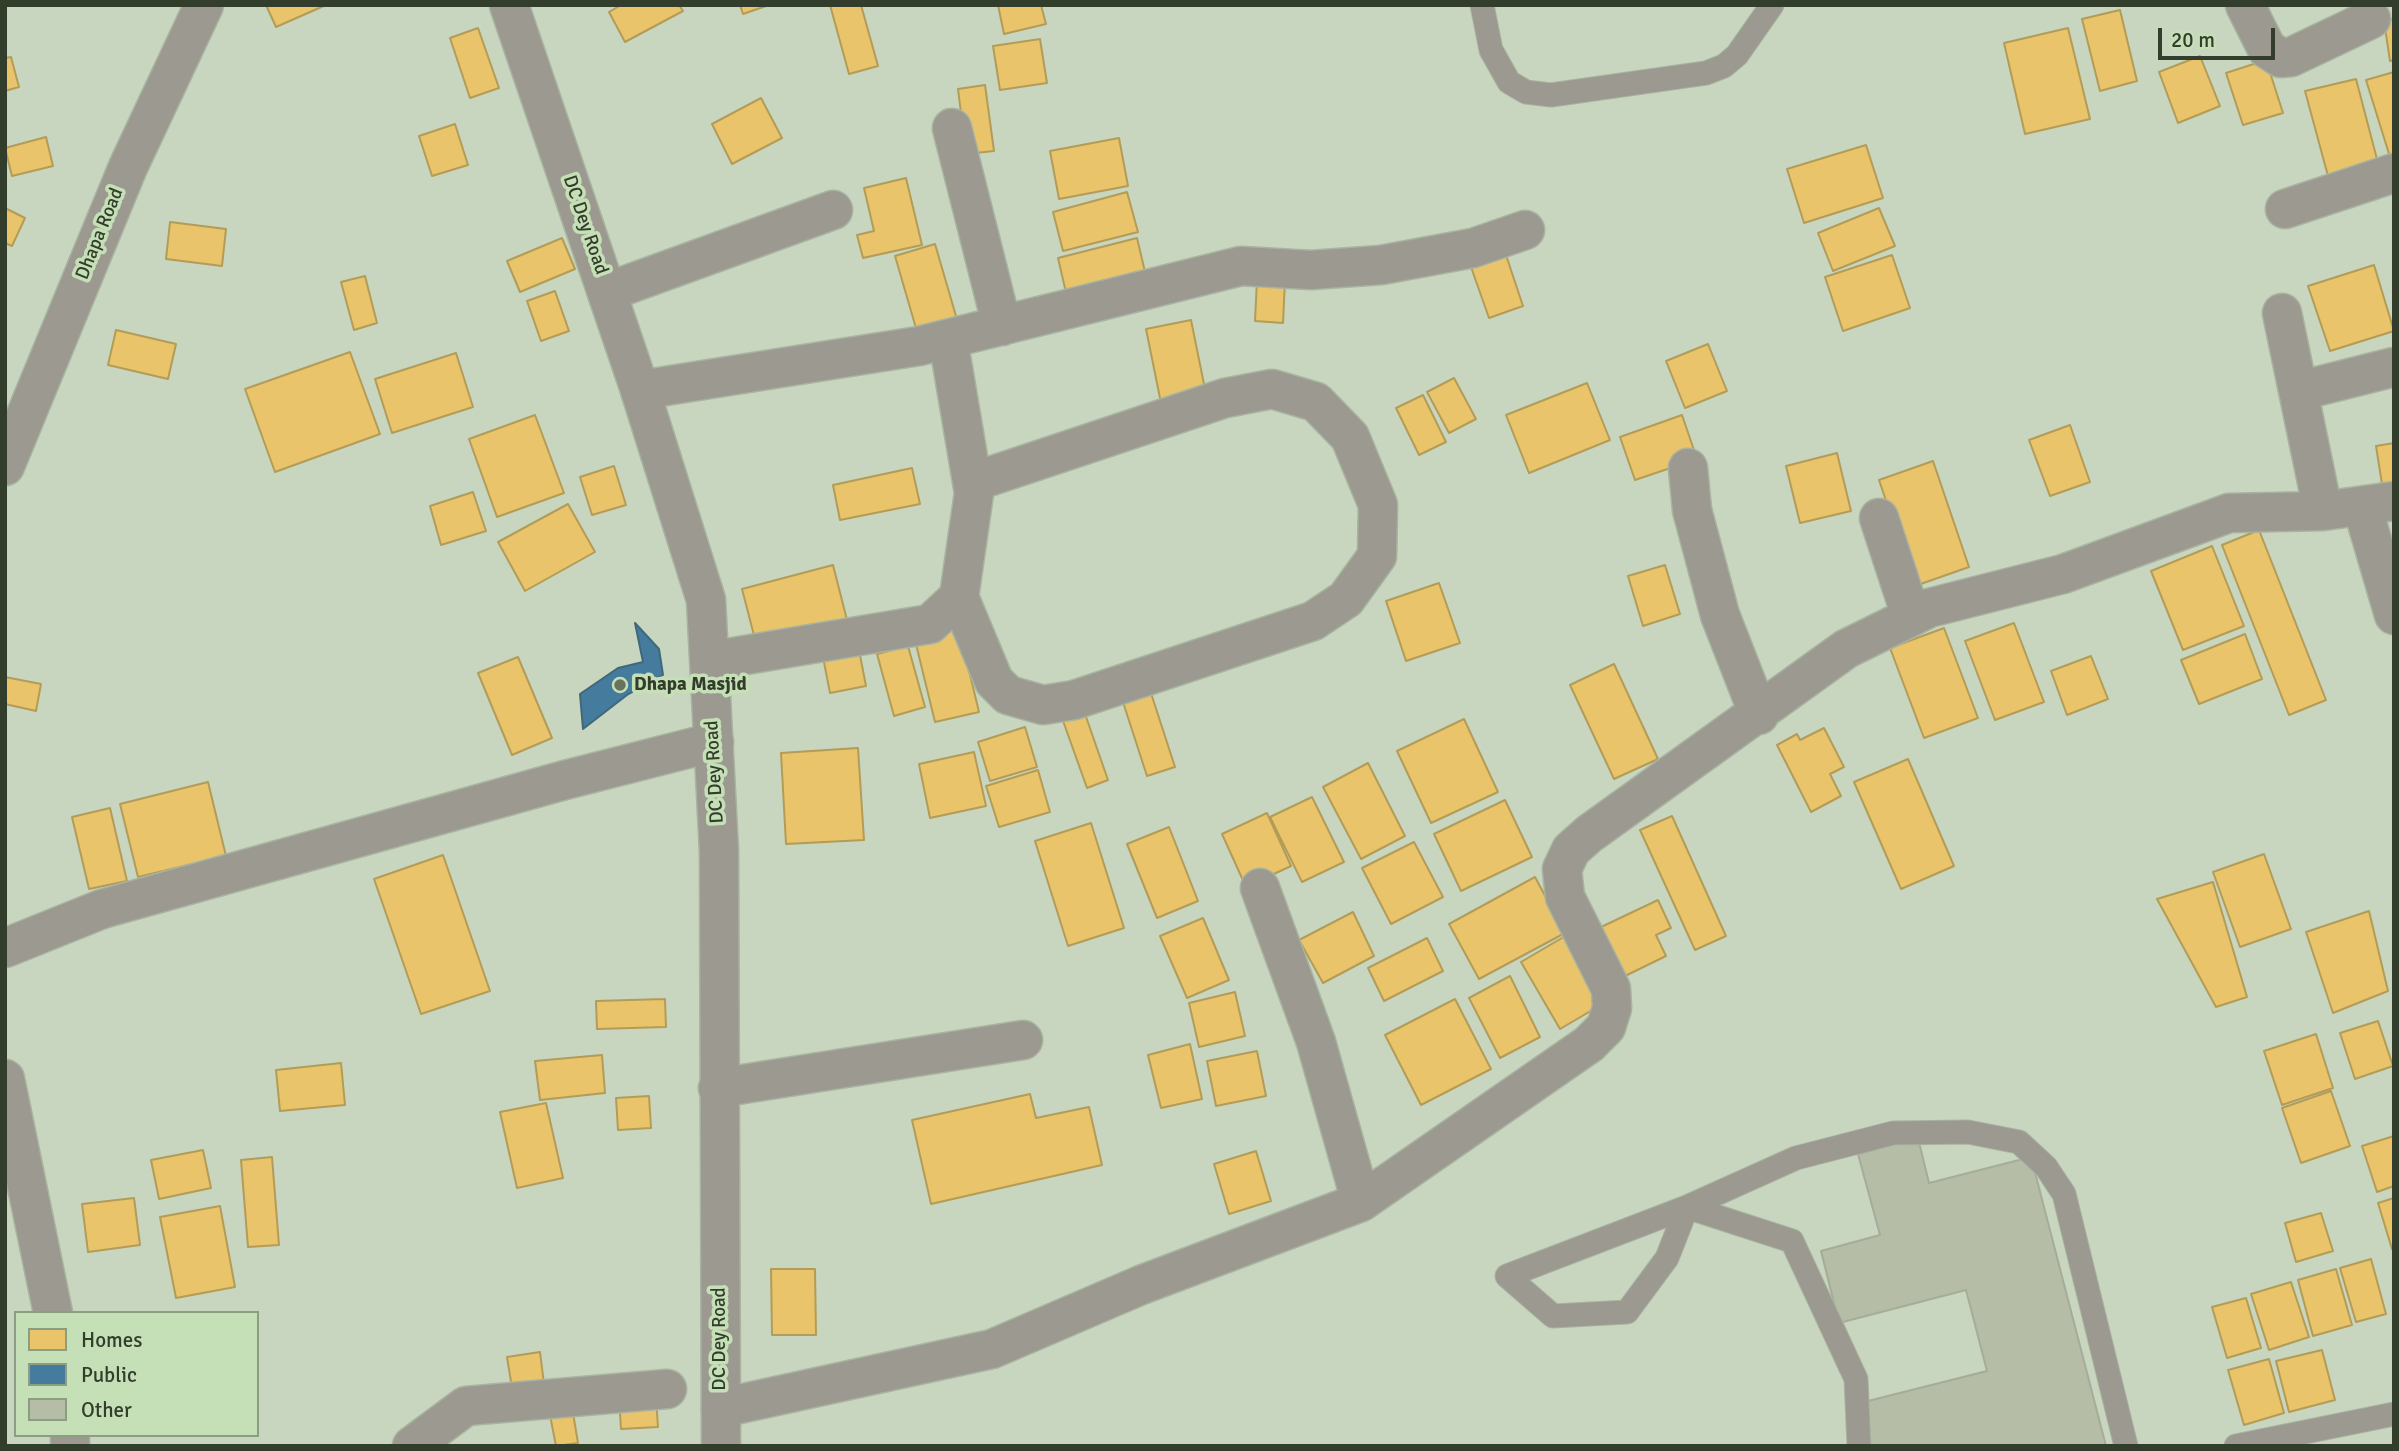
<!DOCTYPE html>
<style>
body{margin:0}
#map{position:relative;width:2399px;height:1451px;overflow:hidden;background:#c8d6bf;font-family:Signika,sans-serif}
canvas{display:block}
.frame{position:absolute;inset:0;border:7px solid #333d2c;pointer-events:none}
.legend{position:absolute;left:14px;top:1311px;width:245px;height:126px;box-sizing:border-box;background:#c5dfb6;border:2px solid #8b9e7f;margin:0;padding:9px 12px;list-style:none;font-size:21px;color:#333d2c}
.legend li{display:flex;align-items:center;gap:14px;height:35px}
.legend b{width:35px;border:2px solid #8b9e7f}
.scale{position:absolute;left:2158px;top:28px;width:117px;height:32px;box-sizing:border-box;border:4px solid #333d2c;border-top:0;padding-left:9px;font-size:21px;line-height:24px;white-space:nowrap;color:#333d2c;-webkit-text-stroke:5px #c5dfb6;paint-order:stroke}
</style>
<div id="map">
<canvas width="2399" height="1451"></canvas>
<div class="frame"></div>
<ul class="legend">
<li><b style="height:19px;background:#e9c46a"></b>Homes</li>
<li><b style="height:19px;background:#457b9d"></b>Public</li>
<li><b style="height:19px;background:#b5bda6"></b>Other</li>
</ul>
<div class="scale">20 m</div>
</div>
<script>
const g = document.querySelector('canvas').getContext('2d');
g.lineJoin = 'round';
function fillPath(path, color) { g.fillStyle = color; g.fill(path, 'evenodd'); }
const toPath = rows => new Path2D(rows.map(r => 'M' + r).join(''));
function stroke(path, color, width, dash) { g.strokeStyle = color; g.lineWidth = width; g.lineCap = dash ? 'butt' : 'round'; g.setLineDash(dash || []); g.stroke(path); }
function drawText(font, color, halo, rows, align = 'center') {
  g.font = font + ' Signika,sans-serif'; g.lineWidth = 7; g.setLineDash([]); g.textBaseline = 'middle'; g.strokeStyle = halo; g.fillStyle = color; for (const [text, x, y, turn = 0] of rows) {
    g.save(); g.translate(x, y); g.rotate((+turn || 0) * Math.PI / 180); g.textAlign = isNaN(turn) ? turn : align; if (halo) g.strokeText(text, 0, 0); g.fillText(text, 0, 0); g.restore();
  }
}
const homes = toPath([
 [266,5,326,5,276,27,266,5],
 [621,5,679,5,683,11,625,42,609,12,621,5],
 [740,5,769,5,743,14,740,5],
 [830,5,861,5,878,66,849,74,830,5],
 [998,5,1041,5,1046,24,1004,34,998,5],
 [2120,10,2137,81,2100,91,2082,19,2120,10],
 [2394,19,2394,60,2390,61,2384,21,2394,19],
 [478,28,499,88,470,98,450,38,478,28],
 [2068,28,2090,119,2025,134,2004,43,2068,28],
 [1040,39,1047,83,1000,90,993,46,1040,39],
 [2200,56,2220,106,2178,123,2159,72,2200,56],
 [11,57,19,87,5,91,5,58,11,57],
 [2266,60,2283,113,2243,125,2226,73,2266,60],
 [2394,72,2394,156,2390,157,2366,80,2394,72],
 [2356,79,2378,163,2328,176,2305,91,2356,79],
 [985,85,994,151,966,154,958,89,985,85],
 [761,98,782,138,732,164,712,124,761,98],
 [455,124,468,165,432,176,419,136,455,124],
 [46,137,53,166,12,176,5,148,46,137],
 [1119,138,1128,186,1059,199,1050,151,1119,138],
 [1866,145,1883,198,1804,223,1787,169,1866,145],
 [906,178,922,245,863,258,857,235,874,231,864,188,906,178],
 [1127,192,1138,232,1063,251,1053,212,1127,192],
 [5,208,25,218,12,246,5,243,5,208],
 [1879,208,1895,246,1833,271,1818,233,1879,208],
 [170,222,226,229,222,266,166,259,170,222],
 [562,238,575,269,520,292,507,261,562,238],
 [1137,238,1146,276,1067,297,1058,258,1137,238],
 [935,244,958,323,918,335,895,256,935,244],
 [1506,255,1523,306,1489,318,1471,267,1506,255],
 [1892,255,1910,308,1843,331,1825,277,1892,255],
 [2374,265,2394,331,2330,351,2308,286,2374,265],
 [365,276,377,323,354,330,341,282,365,276],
 [1257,279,1285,280,1283,323,1255,321,1257,279],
 [555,291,569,331,541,341,527,301,555,291],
 [1191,320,1206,394,1161,403,1146,329,1191,320],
 [116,330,176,344,168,379,108,365,116,330],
 [1708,344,1727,391,1685,408,1666,361,1708,344],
 [350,352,380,434,275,472,245,389,350,352],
 [456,353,473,407,392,433,375,379,456,353],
 [1454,378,1476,419,1449,433,1427,392,1454,378],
 [1587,383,1610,440,1529,473,1506,415,1587,383],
 [1423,395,1446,442,1419,455,1396,408,1423,395],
 [535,415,564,493,497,517,469,439,535,415],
 [1682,415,1697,459,1635,480,1620,437,1682,415],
 [2070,425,2090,482,2050,496,2029,440,2070,425],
 [2394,443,2394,482,2382,484,2376,446,2394,443],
 [1837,453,1851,511,1800,523,1786,466,1837,453],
 [1933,461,1969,567,1915,586,1879,480,1933,461],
 [614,466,626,505,592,515,580,477,614,466],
 [912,468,920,504,840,520,833,485,912,468],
 [473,492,486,531,441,545,430,506,473,492],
 [568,504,595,552,525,591,498,542,568,504],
 [2259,530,2326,700,2289,715,2222,545,2259,530],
 [2212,546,2244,626,2183,650,2151,571,2212,546],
 [833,565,848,624,757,647,742,589,833,565],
 [1665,565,1680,614,1643,626,1628,576,1665,565],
 [1439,583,1460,643,1406,661,1386,601,1439,583],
 [2014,623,2044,702,1995,720,1965,641,2014,623],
 [1944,628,1978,718,1924,738,1890,648,1944,628],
 [959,629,979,712,935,722,915,640,959,629],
 [2245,634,2262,679,2199,704,2181,660,2245,634],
 [858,645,866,686,830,693,822,652,858,645],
 [908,646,925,707,894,716,877,654,908,646],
 [2091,656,2108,699,2067,715,2051,671,2091,656],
 [518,657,552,738,512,755,478,673,518,657],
 [1614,664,1658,759,1614,779,1570,685,1614,664],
 [5,677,41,684,36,711,5,704,5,677],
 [1149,687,1175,767,1147,776,1121,696,1149,687],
 [1084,711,1108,780,1087,788,1062,718,1084,711],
 [1464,719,1498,792,1431,823,1397,751,1464,719],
 [1025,727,1037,767,990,781,978,742,1025,727],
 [1824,728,1844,767,1830,774,1841,796,1811,812,1777,745,1797,734,1800,740,1824,728],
 [858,748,864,840,786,844,781,753,858,748],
 [974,752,986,806,930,818,919,764,974,752],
 [1908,759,1954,866,1901,889,1854,782,1908,759],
 [1368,763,1405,836,1361,859,1323,787,1368,763],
 [1038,770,1050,812,999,827,986,786,1038,770],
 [208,782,226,856,138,877,120,804,208,782],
 [1312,797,1344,862,1302,882,1270,817,1312,797],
 [1505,800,1532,857,1461,891,1434,834,1505,800],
 [110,808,127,881,89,889,72,817,110,808],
 [1267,813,1291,866,1246,887,1222,834,1267,813],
 [1672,816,1726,936,1695,950,1640,830,1672,816],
 [1091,823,1124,928,1068,946,1035,841,1091,823],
 [1169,827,1198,901,1157,918,1127,844,1169,827],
 [1414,842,1443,897,1391,924,1362,868,1414,842],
 [2264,854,2291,929,2240,947,2213,872,2264,854],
 [443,855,490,991,421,1014,374,879,443,855],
 [1535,877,1565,933,1479,979,1449,924,1535,877],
 [2213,882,2247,997,2216,1007,2157,899,2213,882],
 [1658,900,1671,928,1656,935,1666,956,1623,977,1599,928,1658,900],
 [2369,911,2388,991,2333,1013,2306,932,2369,911],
 [1353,912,1374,956,1323,983,1299,940,1353,912],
 [1203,918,1229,980,1187,998,1160,936,1203,918],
 [1567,935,1606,1002,1560,1029,1521,962,1567,935],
 [1427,938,1443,971,1384,1001,1368,968,1427,938],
 [1510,976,1540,1037,1500,1058,1469,998,1510,976],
 [1235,992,1245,1036,1199,1047,1189,1003,1235,992],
 [665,999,666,1027,597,1029,596,1001,665,999],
 [1455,999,1491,1069,1421,1105,1385,1035,1455,999],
 [2378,1021,2393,1066,2355,1079,2340,1033,2378,1021],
 [2316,1034,2333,1088,2282,1105,2264,1051,2316,1034],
 [1190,1044,1202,1099,1161,1108,1148,1055,1190,1044],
 [1257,1051,1266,1096,1216,1106,1207,1061,1257,1051],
 [602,1055,605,1093,540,1100,535,1061,602,1055],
 [341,1063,345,1105,280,1111,276,1070,341,1063],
 [2331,1091,2350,1146,2301,1163,2282,1108,2331,1091],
 [1030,1094,1036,1118,1089,1107,1102,1165,931,1204,912,1120,1030,1094],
 [649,1096,651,1128,618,1130,616,1098,649,1096],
 [546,1103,563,1178,517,1188,500,1112,546,1103],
 [2394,1136,2394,1186,2377,1192,2362,1146,2394,1136],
 [203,1150,211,1188,159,1199,151,1160,203,1150],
 [1256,1151,1271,1201,1229,1214,1214,1164,1256,1151],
 [272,1157,279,1245,248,1247,241,1160,272,1157],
 [134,1198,140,1245,88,1252,82,1204,134,1198],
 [2394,1198,2394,1248,2392,1249,2378,1203,2394,1198],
 [220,1206,235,1287,176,1298,160,1217,220,1206],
 [2321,1213,2333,1251,2296,1262,2285,1223,2321,1213],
 [2371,1259,2386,1314,2356,1322,2340,1268,2371,1259],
 [771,1269,815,1269,816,1335,772,1335,771,1269],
 [2336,1269,2352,1325,2313,1336,2298,1280,2336,1269],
 [2291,1282,2309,1337,2269,1350,2251,1294,2291,1282],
 [2246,1298,2261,1348,2227,1358,2212,1307,2246,1298],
 [2322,1350,2335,1400,2289,1412,2276,1361,2322,1350],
 [540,1352,544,1384,512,1388,507,1357,540,1352],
 [2269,1359,2284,1413,2244,1425,2228,1370,2269,1359],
 [656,1397,658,1427,621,1429,619,1398,656,1397],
 [571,1401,578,1443,556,1446,548,1405,571,1401]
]);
const public = toPath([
 [635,623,659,649,663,675,627,695,583,729,580,694,618,668,643,662,635,623]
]);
const building = toPath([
 [1918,1138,1929,1183,2031,1157,2106,1446,1871,1446,1860,1403,1987,1371,1966,1290,1839,1323,1821,1251,1880,1235,1858,1154,1918,1138]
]);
const service = toPath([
 [1482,5,1491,50,1509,82,1526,92,1551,95,1706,73,1724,66,1737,55,1772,5],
 [1859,1446,1856,1379,1792,1241,1687,1207,1667,1258,1627,1312,1553,1316,1507,1276,1687,1207,1796,1158,1893,1133,1968,1132,2019,1142,2046,1167,2064,1194,2126,1446],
 [2236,1446,2394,1414]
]);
const minor = toPath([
 [2245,5,2267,49,2281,58,2291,57,2371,19],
 [952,128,1002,326],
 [2285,209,2394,173],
 [607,292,833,210],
 [2282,313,2323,511],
 [640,390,919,346,1241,266,1311,270,1381,265,1473,248,1525,230],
 [2299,391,2394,367],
 [1688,468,1692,510,1720,615,1759,715],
 [2362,506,2394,615],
 [1879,518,1911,616],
 [959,597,994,681,1008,695,1043,705,1074,700,1313,621,1346,599,1377,556,1378,505,1350,437,1316,402,1272,389,1225,398,973,482],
 [710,661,930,624,959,597,974,493,948,339],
 [1260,888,1316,1042,1361,1202],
 [5,948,102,909,565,780,714,742],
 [5,1079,53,1313],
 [718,1088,1023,1040],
 [721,1408,992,1349,1141,1285,1361,1202,1589,1044,1606,1027,1612,1008,1611,989,1565,897,1562,869,1571,850,1589,834,1846,649,1929,608,2063,574,2229,513,2323,511,2394,501],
 [70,1435,70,1446],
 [412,1446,466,1406,667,1389]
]);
const tertiary = toPath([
 [509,5,640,390,706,600,719,851,721,1446],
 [5,466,128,167,204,5]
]);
const markers = [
 [620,685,7,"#67735f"]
];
const streetNames = [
 ["DC Dey Road",585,225,71],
 ["Dhapa Road",100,234,-68],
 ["DC Dey Road",715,772,-93],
 ["DC Dey Road",720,1339,-90]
];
const poiNames = [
 ["Dhapa Masjid",634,685]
];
fillPath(homes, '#e9c46a');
stroke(homes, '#b29c57', 2);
fillPath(public, '#457b9d');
stroke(public, '#40687b', 2);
fillPath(building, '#b5bda6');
stroke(building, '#a5ac99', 2);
stroke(service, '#a8b3a0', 25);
stroke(minor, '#a8b3a0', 41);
stroke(tertiary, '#a8b3a0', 41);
stroke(service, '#9b9990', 23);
stroke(minor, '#9b9990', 38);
stroke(tertiary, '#9b9990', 38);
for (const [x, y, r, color] of markers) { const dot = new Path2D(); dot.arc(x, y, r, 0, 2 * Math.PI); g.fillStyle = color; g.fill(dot); stroke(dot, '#c5dfb6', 2.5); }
drawText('19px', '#333d2c', '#c5dfb6', streetNames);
drawText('bold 19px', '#333d2c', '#c5dfb6', poiNames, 'left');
</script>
